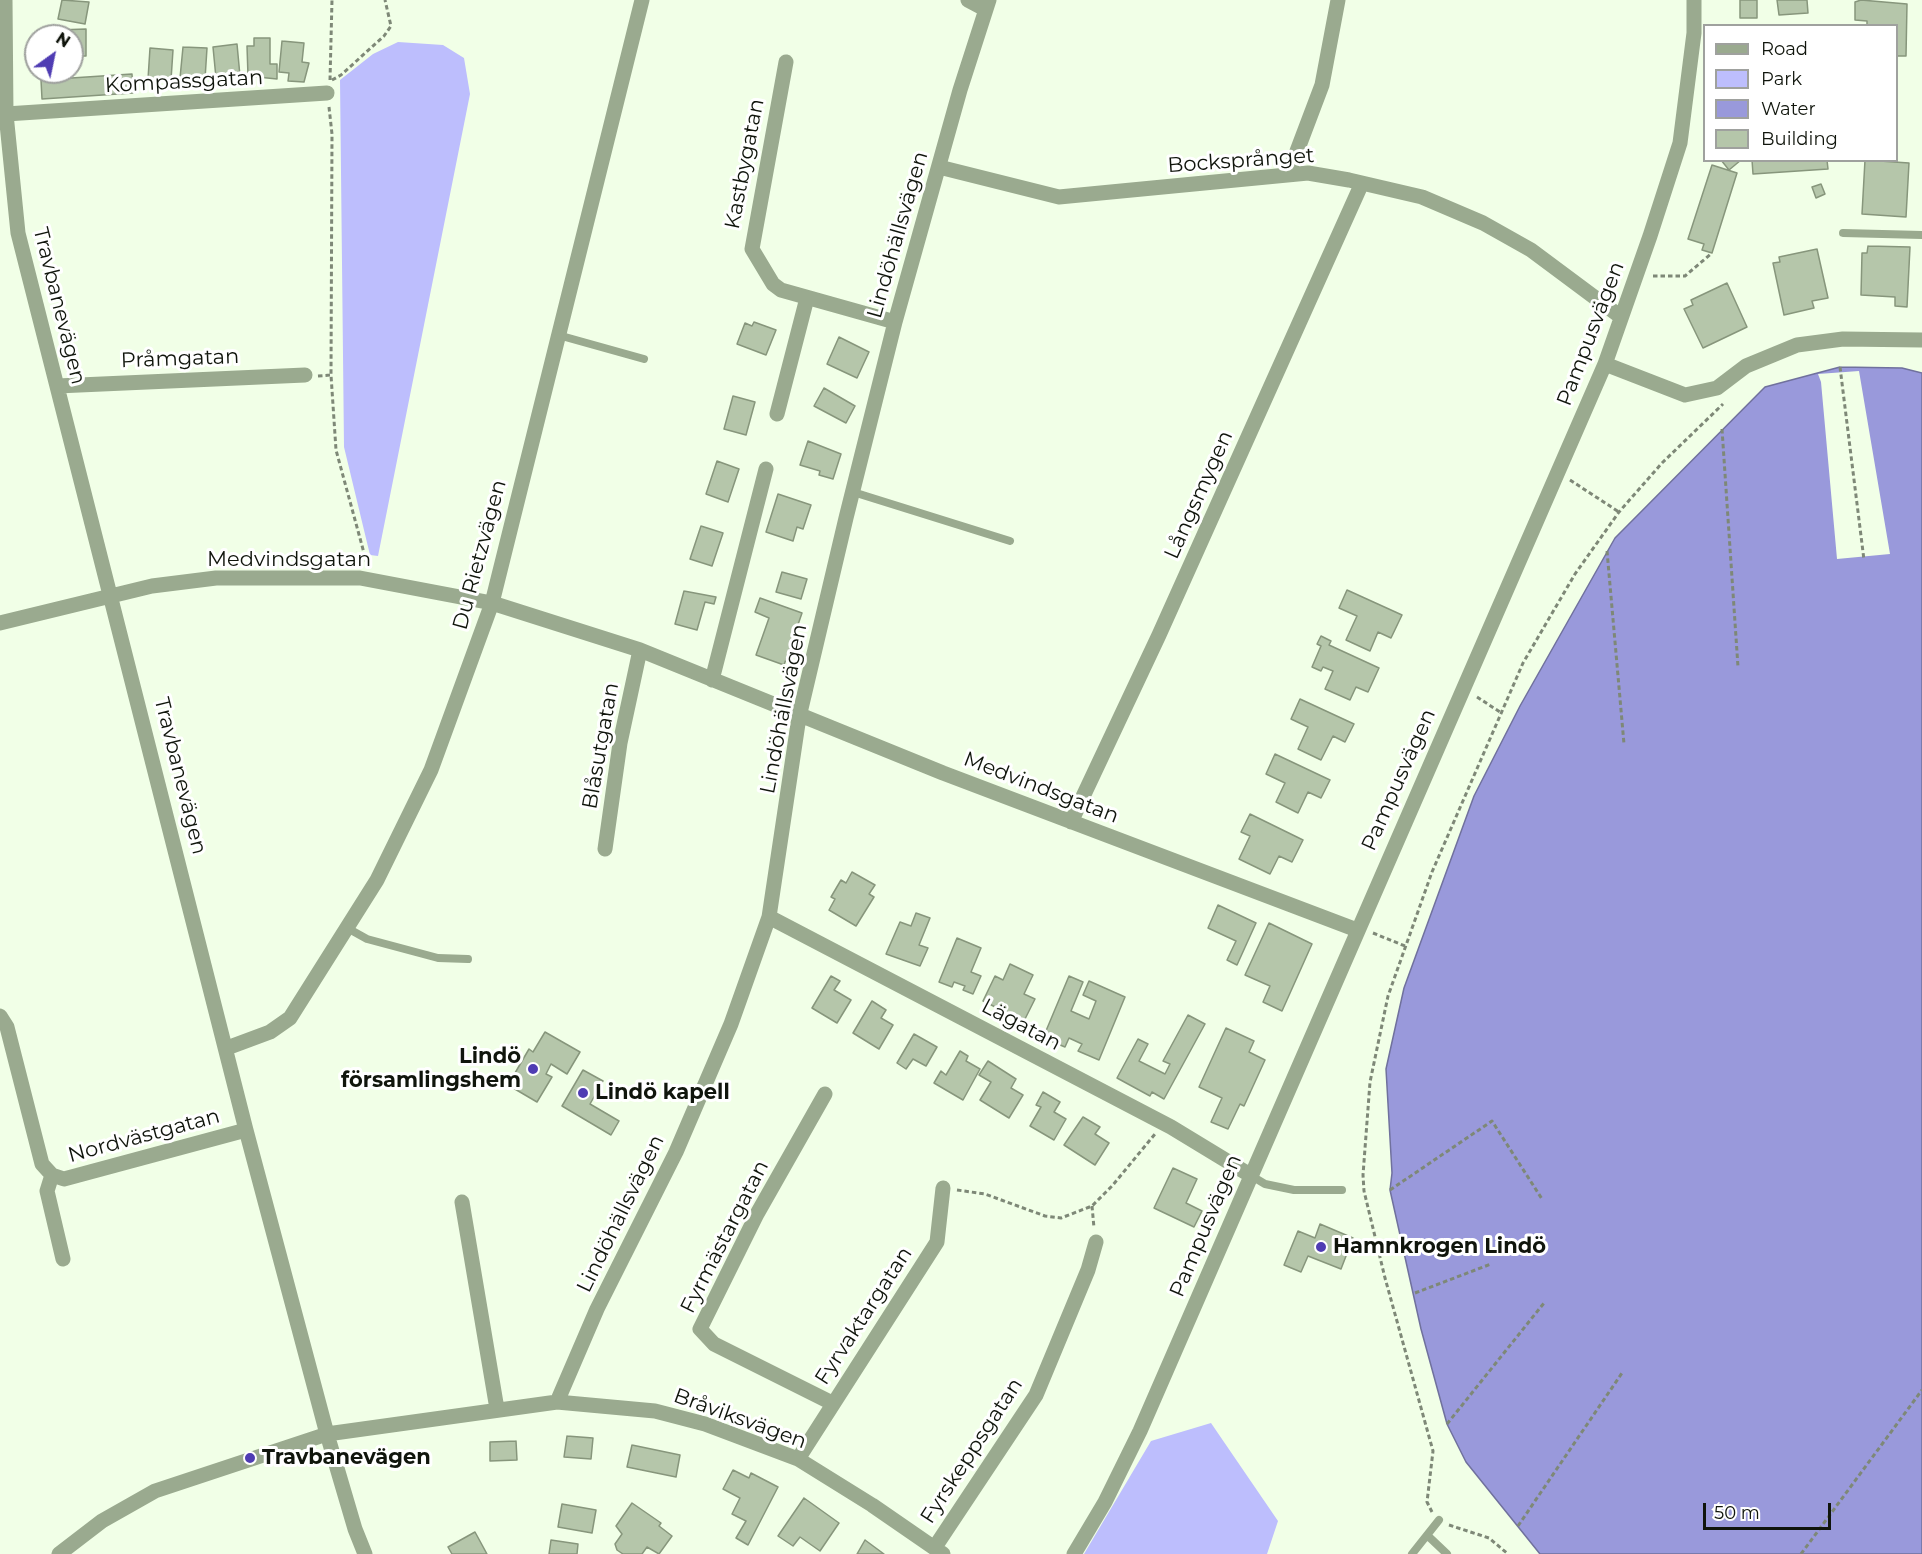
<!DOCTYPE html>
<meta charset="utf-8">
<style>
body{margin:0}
#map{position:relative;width:1922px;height:1554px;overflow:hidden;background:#f1ffe7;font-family:Montserrat,sans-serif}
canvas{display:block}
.legend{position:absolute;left:1703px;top:24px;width:195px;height:138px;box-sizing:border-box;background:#fff;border:2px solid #9fa19e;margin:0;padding:8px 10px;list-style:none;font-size:18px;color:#10150c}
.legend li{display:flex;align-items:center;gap:12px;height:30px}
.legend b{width:30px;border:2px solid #9fa19e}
.north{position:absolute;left:24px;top:24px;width:60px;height:60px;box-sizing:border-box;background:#fff;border:2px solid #9fa19e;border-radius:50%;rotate:33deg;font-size:16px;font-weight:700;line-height:24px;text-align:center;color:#10150c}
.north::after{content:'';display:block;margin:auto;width:21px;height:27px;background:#4f3cb3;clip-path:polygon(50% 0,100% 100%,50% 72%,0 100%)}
.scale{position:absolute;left:1703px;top:1503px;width:128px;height:27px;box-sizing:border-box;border:3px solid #10150c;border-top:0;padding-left:8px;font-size:18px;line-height:21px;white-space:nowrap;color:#10150c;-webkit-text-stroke:4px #fff;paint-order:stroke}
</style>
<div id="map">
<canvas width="1922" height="1554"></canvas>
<ul class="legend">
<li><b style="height:8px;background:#9aaa8f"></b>Road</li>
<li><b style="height:16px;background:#bdbefd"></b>Park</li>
<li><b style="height:16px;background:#9999db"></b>Water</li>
<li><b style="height:16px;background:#b5c6aa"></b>Building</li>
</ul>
<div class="north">N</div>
<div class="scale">50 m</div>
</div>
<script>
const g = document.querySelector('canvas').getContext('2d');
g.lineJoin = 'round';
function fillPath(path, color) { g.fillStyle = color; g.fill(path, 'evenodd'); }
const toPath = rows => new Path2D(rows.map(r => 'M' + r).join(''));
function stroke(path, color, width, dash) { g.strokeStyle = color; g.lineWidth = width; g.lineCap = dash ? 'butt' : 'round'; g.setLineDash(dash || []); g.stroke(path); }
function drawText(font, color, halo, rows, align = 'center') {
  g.font = font + ' Montserrat,sans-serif'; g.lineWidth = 6; g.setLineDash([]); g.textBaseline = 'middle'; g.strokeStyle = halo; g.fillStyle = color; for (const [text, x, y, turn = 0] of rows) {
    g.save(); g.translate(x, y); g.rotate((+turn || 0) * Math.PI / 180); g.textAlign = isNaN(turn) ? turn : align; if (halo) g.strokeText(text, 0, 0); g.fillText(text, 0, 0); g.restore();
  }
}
const green = toPath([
 [398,42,443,45,464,58,470,94,378,556,370,555,344,447,340,80,373,54],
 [1211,1423,1278,1521,1267,1554,1084,1554,1151,1441]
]);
const water = toPath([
 [1840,367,1902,368,1922,373,1922,1554,1540,1554,1466,1462,1447,1424,1421,1329,1390,1190,1392,1173,1386,1069,1404,988,1474,796,1520,706,1615,538,1765,387,1840,367]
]);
const pier = toPath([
 [1859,371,1890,554,1837,559,1821,382,1818,374]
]);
const building = toPath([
 [62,0,89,2,85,24,58,19,62,0],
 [1740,0,1757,0,1757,18,1740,18,1740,0],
 [1777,0,1807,0,1808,13,1779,15,1777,0],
 [1861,0,1907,4,1906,56,1896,56,1896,26,1867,26,1867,21,1855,20,1855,2,1861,0],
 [86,29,86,56,72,56,72,36,58,36,58,30,86,29],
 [254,38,270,38,270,64,277,64,277,79,248,76,247,46,254,46,254,38],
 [282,41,304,43,302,62,309,63,304,82,288,81,289,73,279,72,282,41],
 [237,44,240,76,216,78,213,47,237,44],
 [183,47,207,48,205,79,180,78,183,47],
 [150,48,173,50,171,80,148,79,150,48],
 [132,74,133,93,42,99,41,80,132,74],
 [1721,160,1741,160,1729,170,1721,160],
 [1752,160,1827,160,1828,169,1753,174,1752,160],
 [1865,160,1909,163,1906,217,1862,214,1865,160],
 [1712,165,1737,173,1712,253,1702,250,1704,244,1688,239,1712,165],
 [1821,184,1825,194,1816,198,1812,187,1821,184],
 [1868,246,1910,247,1907,307,1895,306,1895,297,1861,295,1862,253,1867,253,1868,246],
 [1817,249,1828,298,1812,301,1814,308,1784,315,1773,263,1780,262,1779,257,1817,249],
 [1727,283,1747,327,1703,348,1684,309,1693,305,1691,300,1727,283],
 [754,322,776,330,766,355,737,344,745,323,752,326,754,322],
 [839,337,869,352,857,378,827,364,839,337],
 [824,388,855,406,846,423,814,406,824,388],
 [733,396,755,402,746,435,724,429,733,396],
 [808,441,841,454,833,479,819,475,820,471,800,465,808,441],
 [717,461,739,469,728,502,706,494,717,461],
 [778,494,811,505,803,529,797,527,793,541,766,532,778,494],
 [701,526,723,533,712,566,690,559,701,526],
 [782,572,807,579,801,599,776,592,782,572],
 [1347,590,1402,615,1391,638,1378,632,1370,651,1346,640,1357,616,1339,608,1347,590],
 [684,591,716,597,714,604,705,602,697,630,675,624,684,591],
 [760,598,802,613,784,665,756,655,769,618,755,612,760,598],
 [1321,636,1331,641,1329,645,1379,668,1368,692,1356,687,1350,700,1325,689,1333,671,1323,667,1321,671,1312,667,1321,646,1317,644,1321,636],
 [1300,699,1354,724,1345,742,1333,736,1321,760,1298,749,1308,727,1291,719,1300,699],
 [1275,754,1330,780,1321,798,1308,792,1298,813,1276,802,1285,783,1266,774,1275,754],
 [1250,814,1303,840,1292,862,1279,856,1270,874,1239,859,1250,836,1241,832,1250,814],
 [852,872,875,885,869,894,874,897,856,926,829,910,835,899,831,897,841,880,846,883,852,872],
 [1218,905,1256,923,1237,965,1227,960,1236,941,1208,928,1218,905],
 [916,913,930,918,919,945,928,948,920,966,886,954,900,922,911,926,916,913],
 [1269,923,1312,944,1282,1011,1263,1002,1270,986,1245,975,1269,923],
 [957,938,981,948,971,972,981,976,973,994,963,990,965,986,954,982,952,987,939,982,957,938],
 [1010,964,1033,975,1024,994,1035,999,1024,1021,983,1001,995,976,1003,980,1010,964],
 [831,976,840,981,834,990,851,1000,837,1023,812,1008,831,976],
 [1069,976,1083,982,1071,1011,1089,1019,1096,1001,1083,995,1089,981,1125,997,1099,1060,1078,1051,1082,1044,1069,1038,1065,1047,1043,1038,1069,976],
 [872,1001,886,1010,881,1018,893,1025,879,1049,853,1033,872,1001],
 [1188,1015,1205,1024,1164,1099,1152,1092,1150,1096,1117,1078,1138,1039,1148,1044,1139,1061,1165,1074,1170,1064,1163,1061,1188,1015],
 [1226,1028,1254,1041,1249,1052,1265,1060,1244,1106,1240,1104,1228,1129,1211,1122,1222,1098,1199,1087,1226,1028],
 [545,1032,580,1052,567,1074,551,1064,546,1074,552,1077,537,1102,508,1085,529,1049,533,1052,545,1032],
 [914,1034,937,1047,926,1066,913,1059,906,1069,897,1063,914,1034],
 [960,1051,968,1056,966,1061,980,1069,963,1100,934,1083,941,1071,946,1075,960,1051],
 [988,1061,1016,1079,1011,1088,1023,1095,1009,1118,980,1100,991,1082,979,1075,988,1061],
 [583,1070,603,1081,590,1104,619,1121,611,1135,562,1106,583,1070],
 [1043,1092,1060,1102,1054,1112,1066,1119,1054,1140,1030,1126,1041,1107,1036,1105,1043,1092],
 [1083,1117,1100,1127,1095,1134,1109,1143,1095,1165,1064,1145,1083,1117],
 [1173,1168,1197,1179,1186,1203,1202,1211,1194,1227,1154,1208,1173,1168],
 [1320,1224,1353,1238,1341,1269,1308,1256,1301,1272,1284,1265,1298,1231,1315,1238,1320,1224],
 [567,1436,593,1438,591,1459,564,1457,567,1436],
 [516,1441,517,1460,490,1461,490,1442,516,1441],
 [632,1445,680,1455,676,1477,627,1467,632,1445],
 [733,1470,749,1478,751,1473,778,1487,748,1545,736,1538,746,1521,732,1514,740,1498,723,1489,733,1470],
 [804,1498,839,1523,820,1551,800,1537,793,1546,778,1536,804,1498],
 [632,1503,661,1523,659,1526,672,1536,659,1554,647,1547,642,1554,623,1554,617,1550,615,1544,622,1534,616,1526,632,1503],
 [562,1504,596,1510,592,1533,558,1527,562,1504],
 [475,1532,487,1554,452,1554,448,1547,475,1532],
 [551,1540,578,1544,577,1554,549,1554,551,1540],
 [865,1540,884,1554,857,1554,865,1540]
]);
const path = toPath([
 [330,80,332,0],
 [332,80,341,75,384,36,391,26,385,0],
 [329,107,332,134,331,375,336,450,367,564],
 [1653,276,1685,276,1712,253],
 [1840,367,1864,560],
 [318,376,331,375],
 [1722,429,1738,667],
 [1570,480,1619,512],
 [1607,551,1624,744],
 [1477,697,1500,712],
 [1373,933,1405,946],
 [957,1190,985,1194,1045,1216,1061,1218,1092,1206,1112,1186,1155,1134],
 [1390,1190,1492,1121,1542,1199],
 [1092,1206,1094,1228],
 [1415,1293,1491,1264],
 [1447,1424,1544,1303],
 [1432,1512,1427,1502,1433,1451,1385,1278,1364,1191,1363,1175,1370,1082,1388,996,1432,872,1523,663,1575,574,1619,512,1662,463,1723,404],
 [1449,1525,1489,1538,1508,1554],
 [1518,1526,1622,1373],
 [1801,1554,1922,1390]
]);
const service = toPath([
 [1843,233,1922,235],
 [558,335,644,359],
 [853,492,1010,541],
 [349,929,367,939,438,958,468,959],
 [1250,1175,1265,1184,1294,1190,1342,1190],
 [1427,1535,1447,1554],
 [1412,1554,1439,1520]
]);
const minor = toPath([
 [5,0,6,114,18,233,246,1130,327,1434,355,1529,365,1554],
 [968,0,985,9],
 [786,62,752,249,773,284,781,290,895,322],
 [6,114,327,93],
 [939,167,1059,197,1308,173,1349,180,1422,197,1483,223,1531,250,1621,317],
 [1288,175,1322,85,1338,0],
 [1605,364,1685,395,1717,388,1746,366,1797,345,1843,339,1922,340],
 [57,386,305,375],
 [777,414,807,298],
 [0,623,152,586,216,578,360,578,492,603,640,650,943,773,1357,930],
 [712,680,766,469],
 [1071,822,1159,635,1362,183],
 [605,849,620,743,640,650],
 [769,917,1171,1127,1250,1175],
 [0,1016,7,1027,42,1164,52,1175,64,1179,246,1130],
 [227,1048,270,1032,290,1018,377,880,431,770,492,603,642,0],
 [825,1094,757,1214,700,1329,714,1344,832,1403],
 [52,1175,47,1191,63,1259],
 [462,1202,497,1409],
 [557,1402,597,1309,676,1152,731,1024,769,917,799,717,846,518,895,322,960,90,989,0],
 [798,1459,937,1242,943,1188],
 [935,1547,1036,1395,1088,1270,1096,1242],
 [59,1554,102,1521,155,1491,327,1434,557,1402,655,1411,705,1424,798,1459,872,1505,943,1554],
 [1074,1554,1105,1502,1140,1431,1605,364,1650,236,1680,143,1694,33,1694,0]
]);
const markers = [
 [533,1069,6,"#4f3cb3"],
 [583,1093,6,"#4f3cb3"],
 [1321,1247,6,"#4f3cb3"],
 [250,1458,6,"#4f3cb3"]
];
const streetNames = [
 ["Kompassgatan",184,82,-3],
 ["Bocksprånget",1241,161,-4],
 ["Kastbygatan",745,164,-79],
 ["Lindöhällsvägen",898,235,-74],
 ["Travbanevägen",59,306,76],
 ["Pampusvägen",1591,334,-69],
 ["Pråmgatan",180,359,-2],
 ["Långsmygen",1199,495,-66],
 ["Du Rietzvägen",480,555,-75],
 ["Medvindsgatan",289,560],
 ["Lindöhällsvägen",784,709,-79],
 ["Blåsutgatan",601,746,-80],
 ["Travbanevägen",180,776,76],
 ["Pampusvägen",1399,780,-66],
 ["Medvindsgatan",1041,788,21],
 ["Lägatan",1021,1025,28],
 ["Nordvästgatan",144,1136,-15],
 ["Lindöhällsvägen",621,1214,-64],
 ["Pampusvägen",1206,1226,-67],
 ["Fyrmästargatan",725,1237,-63],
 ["Fyrvaktargatan",864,1316,-57],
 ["Bråviksvägen",740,1419,20],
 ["Fyrskeppsgatan",972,1451,-57]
];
const poiNames = [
 ["Lindö",521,1057,"right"],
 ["församlingshem",521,1081,"right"],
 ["Lindö kapell",595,1093],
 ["Hamnkrogen Lindö",1333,1247],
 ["Travbanevägen",262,1458]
];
fillPath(green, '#bdbefd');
fillPath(water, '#9999db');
stroke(water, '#70719d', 1.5);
fillPath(pier, '#f1ffe7');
fillPath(building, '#b5c6aa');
stroke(building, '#87967c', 1.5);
stroke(path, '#7e8877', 3, [4.5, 3]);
stroke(service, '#9aaa8f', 8);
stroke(minor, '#9aaa8f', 15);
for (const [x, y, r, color] of markers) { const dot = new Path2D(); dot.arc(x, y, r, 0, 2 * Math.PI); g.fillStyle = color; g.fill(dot); stroke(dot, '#fff', 2); }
drawText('21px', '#10150c', '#fff', streetNames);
drawText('bold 21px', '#10150c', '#fff', poiNames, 'left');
</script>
